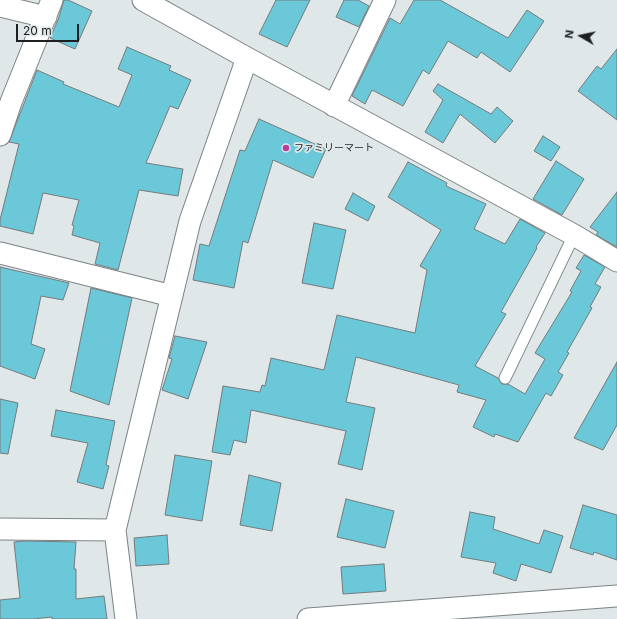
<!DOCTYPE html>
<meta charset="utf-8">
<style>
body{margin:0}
#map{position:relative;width:617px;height:619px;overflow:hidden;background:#e0e7e9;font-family:Inter,sans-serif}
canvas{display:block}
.north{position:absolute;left:561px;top:16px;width:40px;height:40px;-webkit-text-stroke:3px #e0e7e9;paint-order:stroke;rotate:279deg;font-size:11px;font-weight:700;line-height:16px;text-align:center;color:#1d1f20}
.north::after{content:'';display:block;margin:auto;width:14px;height:18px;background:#1d1f20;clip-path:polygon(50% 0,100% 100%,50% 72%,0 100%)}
.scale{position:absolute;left:16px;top:24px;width:63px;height:18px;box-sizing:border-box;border:2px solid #1d1f20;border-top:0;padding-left:5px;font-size:12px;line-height:14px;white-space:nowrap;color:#1d1f20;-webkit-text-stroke:3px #e0e7e9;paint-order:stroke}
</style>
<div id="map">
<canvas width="617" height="619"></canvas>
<div class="north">N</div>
<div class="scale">20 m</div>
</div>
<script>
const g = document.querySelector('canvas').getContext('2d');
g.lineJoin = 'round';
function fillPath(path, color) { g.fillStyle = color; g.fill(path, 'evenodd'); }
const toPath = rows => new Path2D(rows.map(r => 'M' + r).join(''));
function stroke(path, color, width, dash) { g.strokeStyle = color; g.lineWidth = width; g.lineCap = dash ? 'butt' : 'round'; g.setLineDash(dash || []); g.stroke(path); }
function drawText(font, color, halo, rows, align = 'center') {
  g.font = font + ' Inter,"Noto Sans JP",sans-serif'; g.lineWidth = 3.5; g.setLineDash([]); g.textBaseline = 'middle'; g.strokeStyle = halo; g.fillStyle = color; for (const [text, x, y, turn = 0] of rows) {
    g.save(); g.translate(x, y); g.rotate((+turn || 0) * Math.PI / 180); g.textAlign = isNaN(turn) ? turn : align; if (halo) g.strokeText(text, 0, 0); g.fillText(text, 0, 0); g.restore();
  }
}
const building = toPath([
 [64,0,68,0,92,11,75,49,50,38,58,20,64,0],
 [276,0,310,0,287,47,259,34,276,0],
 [344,0,358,0,369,6,359,27,336,17,344,0],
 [414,0,440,0,508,38,527,10,544,21,510,72,481,52,477,58,448,41,429,74,423,70,403,106,372,90,365,104,352,96,390,18,400,24,414,0],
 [127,47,171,66,169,70,191,80,178,109,170,106,146,163,183,169,178,196,139,190,118,270,95,264,100,243,72,235,74,226,72,225,79,200,43,193,33,234,0,226,0,220,19,144,9,142,37,70,64,82,63,84,119,107,132,75,118,69,127,47],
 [617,49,617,120,578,91,597,66,601,69,617,49],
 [438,84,491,114,497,107,513,121,495,143,460,114,443,143,425,132,443,100,433,91,438,84],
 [259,119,326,149,313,178,273,160,248,243,243,241,234,288,193,280,200,244,209,246,240,150,245,151,259,119],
 [543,136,560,147,551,161,534,151,543,136],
 [556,161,584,179,562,215,533,199,556,161],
 [408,162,447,183,446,186,486,204,474,229,505,244,520,219,545,233,536,247,537,248,501,312,506,314,475,366,498,378,502,384,508,384,525,394,545,359,535,353,572,292,570,291,581,271,576,268,584,255,605,267,595,284,601,287,590,307,592,308,567,352,569,353,558,372,563,375,551,396,546,393,518,442,495,434,494,437,473,427,486,400,457,392,459,385,356,357,346,402,375,408,362,470,338,464,346,431,251,410,246,443,234,440,230,455,212,452,223,386,260,392,262,385,265,386,271,358,324,370,337,315,415,333,427,270,420,266,441,230,388,197,408,162],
 [617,192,617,247,596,235,598,232,590,227,617,192],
 [353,193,375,206,368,221,345,209,353,193],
 [314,223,346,230,333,289,302,283,314,223],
 [0,267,69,283,63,300,41,296,31,344,45,349,35,379,0,366,0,267],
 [91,288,132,298,109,405,70,391,91,288],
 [175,336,207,342,188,399,162,390,172,359,169,358,175,336],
 [617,362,617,425,603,450,574,438,617,362],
 [0,399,18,403,8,454,0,453,0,399],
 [56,410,115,421,106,465,109,466,103,489,77,482,88,443,51,436,56,410],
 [175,455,212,461,202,521,165,515,175,455],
 [249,475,281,483,272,531,240,525,249,475],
 [346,499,394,511,385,548,337,537,346,499],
 [583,505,617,515,617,560,594,552,593,555,570,548,583,505],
 [470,512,495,517,493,529,539,544,544,530,563,536,551,573,521,564,516,581,493,573,496,563,461,557,470,512],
 [167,535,169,564,136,566,134,538,167,535],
 [24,541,76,542,74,569,76,569,76,599,104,596,107,619,52,619,52,617,33,619,0,619,0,600,20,598,14,542,24,541],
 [384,564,386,591,343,594,341,567,384,564]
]);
const service = toPath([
 [505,378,574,235]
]);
const minor = toPath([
 [143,0,247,58,574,235,617,261],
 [0,6,46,17],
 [334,106,385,0],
 [0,135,11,102,52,0],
 [0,253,172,296],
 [0,529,115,530],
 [126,619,115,530,190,221,247,58],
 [308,619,617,596]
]);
const markers = [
 [286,148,4,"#b23f9a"]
];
const poiNames = [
 ["ファミリーマート",294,148]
];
fillPath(building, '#6ac8d9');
stroke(building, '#747b7c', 1);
stroke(service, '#7c8384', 13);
stroke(minor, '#7c8384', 23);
stroke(service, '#fff', 11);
stroke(minor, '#fff', 21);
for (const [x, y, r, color] of markers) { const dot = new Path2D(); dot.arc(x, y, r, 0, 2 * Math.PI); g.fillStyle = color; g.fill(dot); stroke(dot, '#e0e7e9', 1.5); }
drawText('10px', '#1d1f20', '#e0e7e9', poiNames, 'left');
</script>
